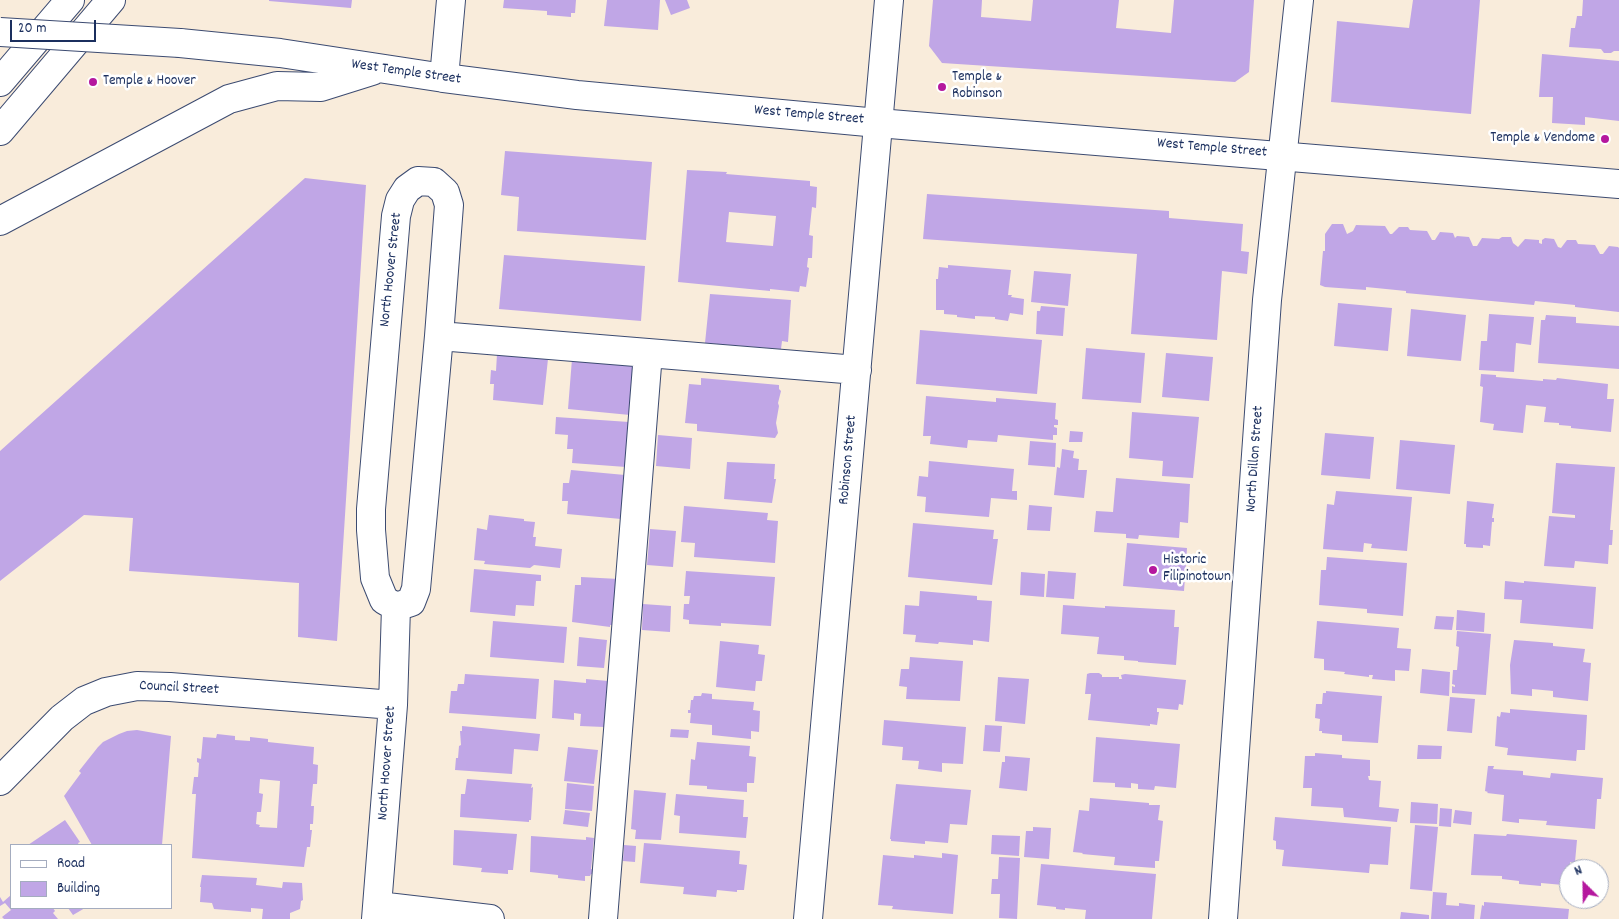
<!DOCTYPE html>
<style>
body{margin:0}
#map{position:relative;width:1619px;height:919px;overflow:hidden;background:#f9ecdb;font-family:Dekko,sans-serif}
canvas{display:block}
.legend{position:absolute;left:10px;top:844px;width:162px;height:65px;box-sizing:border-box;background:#fff;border:1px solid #a4acbf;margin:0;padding:6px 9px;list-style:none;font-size:15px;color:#1b2f5e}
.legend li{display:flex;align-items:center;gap:10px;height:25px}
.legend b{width:25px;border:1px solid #a4acbf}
.north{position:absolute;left:1559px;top:859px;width:50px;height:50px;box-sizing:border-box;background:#fff;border:1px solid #a4acbf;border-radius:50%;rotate:337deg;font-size:14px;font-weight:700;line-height:20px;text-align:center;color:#1b2f5e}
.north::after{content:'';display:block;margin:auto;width:18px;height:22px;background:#b5179e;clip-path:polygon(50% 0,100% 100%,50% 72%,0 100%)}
.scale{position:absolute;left:10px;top:20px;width:86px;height:22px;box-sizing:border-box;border:2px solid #1b2f5e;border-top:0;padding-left:6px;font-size:15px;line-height:18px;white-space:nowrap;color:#1b2f5e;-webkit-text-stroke:4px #fff;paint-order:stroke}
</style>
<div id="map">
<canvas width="1619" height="919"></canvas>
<ul class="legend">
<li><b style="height:6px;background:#fff"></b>Road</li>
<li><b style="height:14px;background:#c0a6e6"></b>Building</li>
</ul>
<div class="north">N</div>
<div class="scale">20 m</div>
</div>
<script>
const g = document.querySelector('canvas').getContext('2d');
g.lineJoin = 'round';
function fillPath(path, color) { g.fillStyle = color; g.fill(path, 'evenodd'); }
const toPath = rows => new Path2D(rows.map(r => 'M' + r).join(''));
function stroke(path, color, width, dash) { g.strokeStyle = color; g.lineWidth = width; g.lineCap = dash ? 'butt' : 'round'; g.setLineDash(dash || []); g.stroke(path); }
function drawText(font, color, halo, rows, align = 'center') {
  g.font = font + ' Dekko,sans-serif'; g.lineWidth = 5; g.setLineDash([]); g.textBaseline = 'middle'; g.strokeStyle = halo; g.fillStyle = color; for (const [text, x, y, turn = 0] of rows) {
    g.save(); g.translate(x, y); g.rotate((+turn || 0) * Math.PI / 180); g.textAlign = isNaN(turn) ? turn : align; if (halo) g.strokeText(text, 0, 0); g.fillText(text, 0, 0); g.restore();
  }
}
const building = toPath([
 [269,0,352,0,351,8,269,1],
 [504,0,576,0,575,13,571,13,571,17,547,15,547,11,503,8],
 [607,0,660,0,658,30,604,26],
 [665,0,687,0,690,8,671,15],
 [933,0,982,0,981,17,1031,21,1033,0,1119,0,1116,28,1171,33,1174,0,1254,0,1249,72,1235,82,942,63,929,46],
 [1413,0,1480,0,1471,114,1331,102,1337,21,1409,28],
 [1583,0,1619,0,1619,51,1614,51,1611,53,1604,53,1601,49,1569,47,1571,28,1575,28,1577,16,1582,16],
 [1542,54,1619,61,1619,121,1585,117,1585,125,1552,123,1553,97,1539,97],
 [505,151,652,162,646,240,517,231,519,197,501,195],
 [687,170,727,172,726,174,810,181,810,186,817,187,816,208,812,207,809,235,813,236,812,258,808,258,807,267,809,268,806,287,800,286,799,292,770,289,770,291,678,282],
 [729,212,776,216,773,246,726,242],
 [305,178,366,185,337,641,298,637,299,583,129,571,133,518,84,515,0,581,0,451],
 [927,194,1169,211,1169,218,1243,224,1241,251,1249,252,1247,274,1222,271,1217,340,1131,334,1137,254,923,239],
 [1332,224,1343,224,1347,234,1353,231,1356,225,1385,226,1390,234,1392,234,1399,227,1408,227,1410,230,1427,231,1432,240,1435,240,1440,232,1453,233,1455,238,1457,236,1469,237,1473,246,1477,246,1482,238,1499,239,1502,237,1511,237,1513,243,1518,247,1525,239,1539,240,1539,243,1542,244,1542,240,1545,238,1554,239,1558,247,1561,248,1567,240,1576,240,1578,244,1595,245,1600,254,1603,254,1609,246,1618,247,1619,248,1619,312,1575,307,1575,305,1535,301,1534,305,1406,293,1406,291,1366,287,1366,290,1325,287,1320,285,1323,251,1325,251,1325,234],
 [504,255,645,266,641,321,499,309],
 [948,265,1011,270,1008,295,1012,295,1011,297,1024,299,1023,315,1010,313,1008,321,995,319,995,317,975,316,975,319,957,317,957,315,944,314,944,310,936,310,936,279,938,279,939,267,948,268],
 [1034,271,1071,274,1068,306,1031,302],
 [710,294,791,300,788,342,782,341,781,349,705,343],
 [1338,303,1392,308,1388,351,1334,346],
 [1041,306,1065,308,1063,336,1036,334,1037,311,1040,311],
 [1411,309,1466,315,1461,361,1407,356],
 [1489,314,1534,317,1531,345,1516,343,1514,372,1479,370,1481,341,1487,341],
 [1546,315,1576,317,1576,323,1619,326,1619,369,1538,363,1541,320,1545,320],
 [920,330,1042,340,1037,394,916,384],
 [1086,348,1145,353,1141,403,1082,399],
 [1166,353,1213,357,1209,401,1162,397],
 [497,354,548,359,543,405,493,400,494,384,490,384,491,370,496,371],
 [572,359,635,364,630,415,568,409],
 [1481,374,1496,375,1496,377,1543,381,1543,379,1556,380,1557,378,1608,384,1607,399,1614,399,1611,432,1571,428,1571,426,1559,425,1559,423,1544,422,1546,407,1526,405,1523,433,1493,430,1494,424,1480,422,1483,387,1480,386],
 [701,378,779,385,779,389,781,391,778,403,779,406,776,423,778,433,775,438,697,431,697,424,685,423,689,384,701,385],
 [926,396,996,402,996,398,1056,403,1055,419,1058,420,1058,425,1054,425,1054,427,1057,428,1057,435,1053,435,1053,440,998,435,997,442,968,440,967,448,930,444,931,436,923,436],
 [1132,412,1199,417,1193,478,1162,476,1163,461,1129,458],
 [556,417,629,422,626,467,572,463,573,449,567,449,568,435,555,434],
 [1070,431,1083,432,1082,442,1069,442],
 [1325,433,1374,437,1370,479,1321,475],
 [658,435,692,438,690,469,656,466],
 [1400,440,1455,445,1450,494,1396,489],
 [1030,441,1056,443,1055,467,1028,465],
 [1062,449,1074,451,1073,458,1079,459,1078,470,1087,470,1084,498,1054,495,1057,467,1060,468],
 [929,461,1014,469,1012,491,1017,491,1017,500,991,498,989,517,925,512,926,497,917,496,919,476,928,477],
 [727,462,775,464,774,479,776,479,772,503,724,499],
 [1556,463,1615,467,1610,530,1613,530,1612,545,1609,545,1608,564,1575,561,1574,568,1544,566,1549,516,1575,518,1575,515,1552,513],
 [571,470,625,475,621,519,567,514,568,501,562,501,563,483,569,483],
 [1116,478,1190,484,1188,523,1180,522,1179,538,1139,535,1138,539,1126,538,1126,534,1094,532,1096,511,1113,512],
 [1336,491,1412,497,1407,551,1371,548,1372,544,1364,543,1363,552,1323,549,1327,504,1334,505],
 [1467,501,1494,504,1492,518,1494,518,1494,522,1492,522,1490,546,1483,545,1483,548,1466,547,1466,544,1464,544],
 [1029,505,1052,507,1050,531,1027,530],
 [684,506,768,513,767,520,778,521,775,563,694,557,695,543,681,542],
 [489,515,524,519,524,521,535,522,533,537,536,537,535,546,562,549,560,568,534,565,530,568,484,564,485,561,474,560,477,528,487,530],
 [913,523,994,530,993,539,998,539,992,585,908,577],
 [650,529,676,531,673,567,647,565],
 [1127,543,1187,548,1184,591,1123,586],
 [1327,557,1407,563,1403,616,1367,613,1367,609,1319,605,1321,570,1326,570],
 [474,569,541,575,541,581,536,581,534,606,516,605,515,616,470,612],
 [686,571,775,577,771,626,721,623,721,626,689,624,689,620,683,619,684,604,689,604,690,596,684,596],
 [1048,571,1076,573,1074,599,1046,597],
 [1021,572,1045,574,1044,597,1020,595],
 [581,577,619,579,617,625,610,625,610,627,572,622,575,585,581,585],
 [1505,581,1524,583,1524,581,1596,587,1593,629,1520,623,1522,600,1504,599],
 [920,591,977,596,977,600,992,601,989,642,973,640,973,645,939,642,938,644,915,642,916,635,903,634,905,605,919,606],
 [643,604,671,606,670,632,642,630],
 [1063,605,1105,608,1105,606,1175,610,1174,627,1179,627,1176,665,1138,662,1138,661,1124,660,1124,656,1097,654,1099,637,1061,634],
 [1457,610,1485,613,1484,632,1456,630],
 [1436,616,1454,617,1452,630,1434,629],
 [493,621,567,627,564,663,490,657],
 [1317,621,1399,628,1397,648,1411,649,1409,671,1395,670,1395,681,1372,679,1373,675,1369,675,1369,677,1344,674,1345,672,1324,670,1324,659,1314,658],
 [1457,631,1491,634,1486,695,1452,693,1452,686,1455,687,1455,685,1452,684,1453,670,1457,670,1459,647,1456,646],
 [579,637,607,640,604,668,577,666],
 [1514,640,1553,643,1553,646,1585,649,1583,662,1591,663,1588,701,1553,697,1553,691,1532,689,1532,696,1511,694,1510,665],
 [720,641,759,645,758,654,765,655,762,681,756,681,755,691,716,687],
 [910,657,963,661,960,701,906,699,907,687,899,686,901,669,909,669],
 [1422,669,1450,672,1449,696,1420,693],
 [1090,673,1099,673,1102,675,1102,677,1119,677,1119,679,1122,679,1121,675,1125,674,1186,680,1183,705,1179,704,1178,710,1157,708,1157,712,1159,712,1157,725,1150,724,1150,726,1088,720,1091,694,1085,694,1087,674],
 [465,674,539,679,536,719,449,713,451,691,457,691,458,684,464,684],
 [998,677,1029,679,1025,724,995,721],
 [586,679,608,681,604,727,580,726,581,714,574,713,574,720,552,718,554,680,586,683],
 [1326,691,1382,696,1378,743,1342,741,1342,735,1322,733,1322,731,1319,731,1320,719,1315,718,1316,704,1322,704,1323,693,1326,693],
 [702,693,712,694,712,699,754,702,753,710,760,711,759,732,751,731,751,739,712,735,712,725,690,723,691,713,688,713,688,710,690,710,691,700,693,700,694,696,701,696],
 [1450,697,1475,699,1472,733,1447,731],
 [1510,709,1587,715,1585,750,1577,750,1576,761,1507,755,1508,748,1495,746,1497,716,1500,717,1501,712,1510,713],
 [884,720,966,727,963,764,942,763,942,772,918,769,919,761,902,760,903,747,882,745],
 [985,725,1002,726,1000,752,983,751],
 [462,726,540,734,538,751,514,749,512,774,455,770,456,758,458,758,459,746,461,745,460,731,462,731],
 [671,729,689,730,688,738,670,737],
 [137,730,171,736,162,845,92,845,64,796,81,773,79,771,98,747,103,742,119,734,127,731],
 [217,734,235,736,235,740,250,741,250,737,268,739,268,742,314,747,313,764,318,765,317,784,313,784,311,806,314,806,313,824,310,824,310,830,312,830,310,847,307,847,304,867,192,858,196,794,192,794,194,777,198,777,199,763,197,762,197,758,201,759,203,737,216,738],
 [260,779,280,781,277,828,259,827,260,825,256,824,257,812,261,812,263,794,259,793],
 [1096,737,1180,744,1176,788,1155,786,1154,790,1138,789,1138,784,1131,783,1131,788,1115,787,1115,783,1093,782],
 [697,742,750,746,749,756,756,757,754,783,747,783,747,792,707,789,707,786,689,785,691,759,695,760],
 [1418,745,1442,746,1441,759,1417,759],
 [568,747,598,750,594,784,564,781],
 [1315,753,1342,755,1342,758,1370,760,1370,776,1368,776,1369,780,1381,781,1379,807,1399,809,1397,822,1344,817,1343,808,1311,806,1312,788,1303,788,1305,756,1315,756],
 [1005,756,1030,758,1027,791,999,788,1002,762,1005,762],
 [1488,766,1494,766,1493,769,1523,771,1523,775,1550,778,1551,773,1603,778,1601,799,1597,799,1595,829,1546,825,1547,821,1519,819,1519,823,1502,821,1504,795,1487,793,1488,792,1485,791],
 [467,779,532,784,531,788,533,787,531,820,529,820,529,822,460,817,461,794,465,794],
 [567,783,594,786,592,811,565,809],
 [896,784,971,790,967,825,950,824,948,843,925,841,925,844,891,841,891,839,890,839],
 [634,790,666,793,661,840,635,839,636,830,631,829],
 [676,794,744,800,743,817,748,817,746,838,679,833,680,816,674,815],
 [1090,798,1149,803,1149,805,1160,805,1158,820,1163,821,1159,861,1155,861,1155,868,1114,865,1115,857,1082,854,1083,853,1073,852,1079,810,1089,811],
 [1411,802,1438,804,1437,824,1410,823],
 [1440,808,1452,809,1451,827,1439,826],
 [565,810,590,813,588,827,563,824],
 [1455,810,1472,812,1471,825,1453,823],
 [1275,817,1391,827,1388,865,1370,864,1369,873,1282,866,1284,850,1276,849,1276,841,1273,840],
 [65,820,80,842,78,843,79,845,28,845],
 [1415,825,1438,827,1432,891,1410,889],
 [1033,827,1051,828,1049,859,1024,857,1026,831,1033,831],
 [454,830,517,834,513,870,508,870,508,874,481,872,482,868,453,865],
 [1474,834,1506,836,1507,834,1577,840,1575,862,1570,862,1569,882,1563,881,1563,885,1541,883,1541,886,1519,884,1519,881,1502,879,1502,876,1471,875],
 [992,835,1020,836,1019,856,991,854],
 [531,836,586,840,586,837,594,838,591,869,595,870,595,874,591,874,590,876,585,876,585,881,558,878,558,875,530,872],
 [644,843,740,851,739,864,747,865,744,890,737,890,737,892,717,890,716,897,683,894,684,887,640,883],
 [624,845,636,846,635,862,623,861],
 [942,853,958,855,953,914,892,909,893,906,878,905,883,855,914,858,914,855,942,858],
 [999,857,1020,858,1017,919,999,918,1000,894,991,894,992,879,998,879],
 [1041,864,1156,874,1152,919,1085,919,1086,910,1065,908,1065,910,1056,909,1056,907,1037,905],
 [202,875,257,878,256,885,282,888,283,882,302,883,303,900,301,901,300,909,290,913,290,919,262,919,263,909,251,908,251,912,214,909,212,903,200,902,201,887,200,887],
 [1433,892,1447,893,1446,905,1459,906,1459,903,1475,905,1474,919,1431,919],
 [11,895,11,908,53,908,55,911,53,913,58,919,4,919,2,917,11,910,5,903,0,906,0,897,3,902],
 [1484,902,1569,909,1568,919,1480,919,1482,905,1484,906],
 [68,908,85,908,73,915],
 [1401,912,1429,915,1429,919,1400,919]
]);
const minor = toPath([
 [444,78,451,0],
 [418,181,434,182,445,192,449,205,439,336,416,589,411,602,396,607,384,600,375,578,371,530,371,509,396,216,400,200,407,189,418,181],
 [439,336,857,370],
 [0,781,62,718,84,701,106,692,137,686,170,687,393,705],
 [378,906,490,919],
 [376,919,393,705,396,607],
 [603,919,648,353],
 [808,919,889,0],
 [1223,919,1267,300,1299,0]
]);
const major = toPath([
 [180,43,280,53,444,78,577,95,878,123,1619,184],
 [0,82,70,0],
 [0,131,111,0],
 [0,221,229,99,277,86,321,87,372,71]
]);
const majorBridge = toPath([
 [0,32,180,43]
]);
const markers = [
 [93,82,5,"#b5179e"],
 [942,87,5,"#b5179e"],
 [1605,139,5,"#b5179e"],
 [1153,570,5,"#b5179e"]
];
const streetNames = [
 ["West Temple Street",406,73,8],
 ["West Temple Street",809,116,5],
 ["West Temple Street",1212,149,5],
 ["North Hoover Street",392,270,-84],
 ["North Dillon Street",1256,459,-86],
 ["Robinson Street",849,460,-85],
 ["Council Street",179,689,3],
 ["North Hoover Street",388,763,-86]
];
const poiNames = [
 ["Temple &",952,78],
 ["Robinson",952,95],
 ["Temple & Hoover",103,82],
 ["Temple & Vendome",1595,139,"right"],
 ["Historic",1163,561],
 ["Filipinotown",1163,578]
];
fillPath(building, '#c0a6e6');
stroke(minor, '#3c4b71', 30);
stroke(major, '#3c4b71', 30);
stroke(minor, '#fff', 28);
stroke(major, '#fff', 28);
stroke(majorBridge, '#3c4b71', 30, []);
stroke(majorBridge, '#fff', 28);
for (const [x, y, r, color] of markers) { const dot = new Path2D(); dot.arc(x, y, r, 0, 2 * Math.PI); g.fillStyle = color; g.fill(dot); stroke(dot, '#fff', 2); }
drawText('15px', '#1b2f5e', '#fff', streetNames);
drawText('15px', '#1b2f5e', '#fff', poiNames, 'left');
</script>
